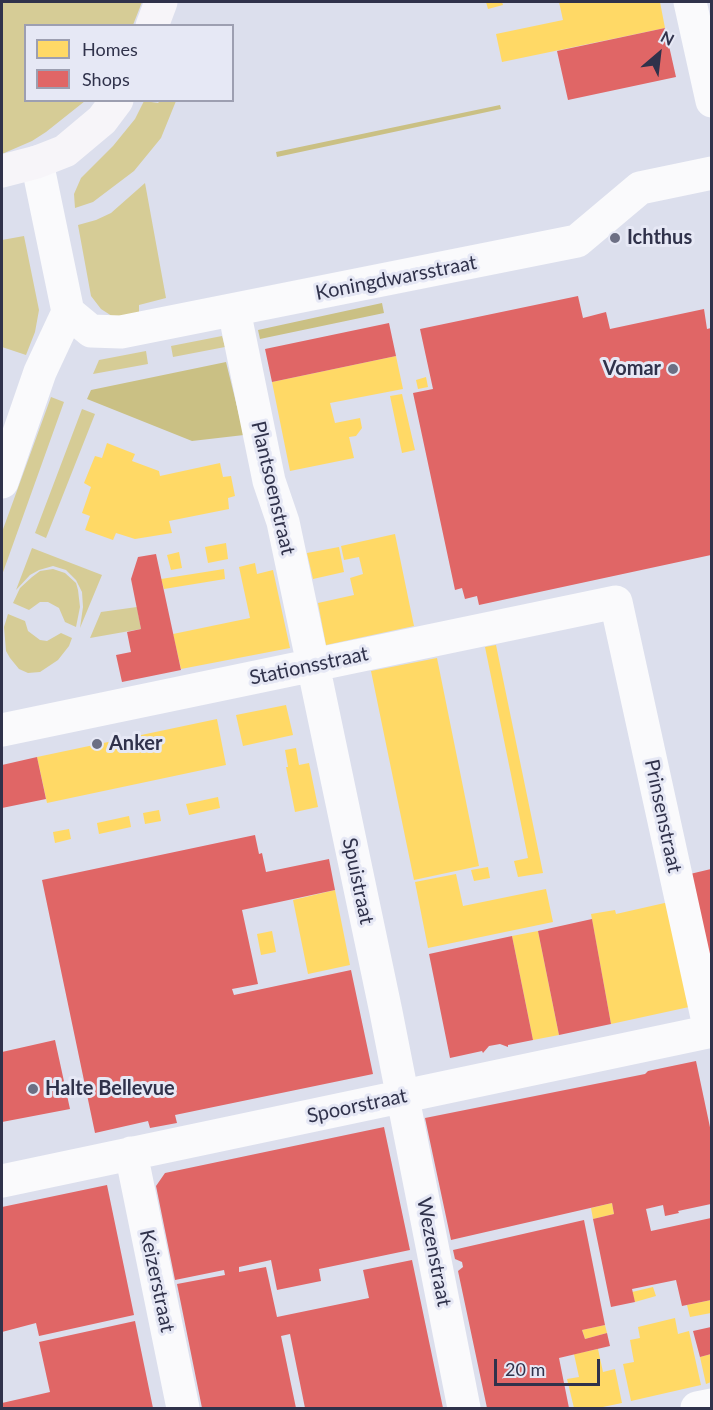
<!DOCTYPE html>
<style>
body{margin:0}
#map{position:relative;width:713px;height:1410px;overflow:hidden;background:#dcdfed;font-family:Lato,sans-serif}
canvas{display:block}
.frame{position:absolute;inset:0;border:3px solid #30324b;pointer-events:none}
.legend{position:absolute;left:24px;top:24px;width:210px;height:78px;box-sizing:border-box;background:#e6e8f5;border:2px solid #9d9fb1;margin:0;padding:8px 10px;list-style:none;font-size:18px;color:#30324b}
.legend li{display:flex;align-items:center;gap:12px;height:30px}
.legend b{width:30px;border:2px solid #9d9fb1}
.north{position:absolute;left:629px;top:24px;width:60px;height:60px;-webkit-text-stroke:4px #e6e8f5;paint-order:stroke;rotate:28deg;font-size:16px;font-weight:700;line-height:24px;text-align:center;color:#30324b}
.north::after{content:'';display:block;margin:auto;width:21px;height:27px;background:#30324b;clip-path:polygon(50% 0,100% 100%,50% 72%,0 100%)}
.scale{position:absolute;left:494px;top:1359px;width:106px;height:27px;box-sizing:border-box;border:3px solid #30324b;border-top:0;padding-left:8px;font-size:18px;line-height:21px;white-space:nowrap;color:#30324b;-webkit-text-stroke:4px #e6e8f5;paint-order:stroke}
</style>
<div id="map">
<canvas width="713" height="1410"></canvas>
<div class="frame"></div>
<ul class="legend">
<li><b style="height:16px;background:#ffd966"></b>Homes</li>
<li><b style="height:16px;background:#e06666"></b>Shops</li>
</ul>
<div class="north">N</div>
<div class="scale">20 m</div>
</div>
<script>
const g = document.querySelector('canvas').getContext('2d');
g.lineJoin = 'round';
function fillPath(path, color) { g.fillStyle = color; g.fill(path, 'evenodd'); }
const toPath = rows => new Path2D(rows.map(r => 'M' + r).join(''));
function stroke(path, color, width, dash) { g.strokeStyle = color; g.lineWidth = width; g.lineCap = dash ? 'butt' : 'round'; g.setLineDash(dash || []); g.stroke(path); }
function drawText(font, color, halo, rows, align = 'center') {
  g.font = font + ' Lato,sans-serif'; g.lineWidth = 6; g.setLineDash([]); g.textBaseline = 'middle'; g.strokeStyle = halo; g.fillStyle = color; for (const [text, x, y, turn = 0] of rows) {
    g.save(); g.translate(x, y); g.rotate((+turn || 0) * Math.PI / 180); g.textAlign = isNaN(turn) ? turn : align; if (halo) g.strokeText(text, 0, 0); g.fillText(text, 0, 0); g.restore();
  }
}
const green = toPath([
 [2,2,142,2,133,25,26,26,26,100,85,101,46,132,32,141,2,154],
 [144,101,158,103,160,101,176,101,161,138,134,171,93,202,75,208,74,194,81,178,113,146,135,119],
 [145,183,166,298,139,305,139,317,115,318,101,309,91,296,78,225,96,220,111,213],
 [24,236,39,310,35,332,26,355,2,347,2,240],
 [222,336,225,347,173,357,171,346],
 [146,351,148,364,93,374,99,360],
 [51,397,64,402,2,575,2,532],
 [82,409,95,414,46,538,35,533],
 [32,548,102,575,80,628,83,607,82,592,76,580,66,570,53,566,39,570,30,575,16,590],
 [53,569,65,573,76,583,78,590,80,607,76,627,65,622,59,608,48,602,40,602,29,610,13,603,20,588,32,577,40,571],
 [137,607,141,629,90,638,101,612],
 [8,614,25,621,28,631,40,640,47,641,61,633,72,638,69,646,58,660,40,672,28,673,19,669,10,658,6,651,4,627]
]);
const forest = toPath([
 [500,105,501,109,277,157,276,152],
 [382,303,384,313,260,339,258,330],
 [226,362,244,435,192,441,87,399,91,390]
]);
const homes = toPath([
 [486,2,502,2,503,5,488,9],
 [559,2,660,2,665,28,502,62,496,34,563,20],
 [396,356,403,389,330,403,335,423,360,418,362,428,356,436,349,437,354,458,290,471,272,382],
 [426,377,428,387,418,389,416,380],
 [402,394,415,450,402,453,390,396],
 [107,443,135,454,132,461,159,471,160,476,220,463,223,477,231,476,235,496,228,498,229,509,169,521,172,533,135,539,116,533,113,540,85,530,90,516,82,513,91,487,84,483,95,456,102,458],
 [395,534,414,626,326,645,318,603,354,595,350,578,363,574,359,557,344,560,341,546],
 [226,543,228,559,208,563,205,547],
 [339,547,344,572,313,579,307,553],
 [179,552,182,568,171,570,167,555],
 [255,563,257,574,273,570,290,648,181,669,173,634,250,618,239,567],
 [224,569,225,579,164,589,161,579],
 [496,645,543,873,518,877,514,861,528,858,485,647],
 [437,658,479,866,414,880,371,671],
 [286,705,293,735,243,746,236,715],
 [217,719,226,765,47,803,37,757],
 [296,748,299,765,309,763,318,807,295,812,286,767,288,767,285,750],
 [218,797,220,808,189,815,186,804],
 [159,810,161,821,145,824,143,813],
 [129,816,131,827,99,834,97,823],
 [69,829,71,839,55,843,53,832],
 [488,867,490,878,474,881,471,870],
 [456,874,463,906,546,889,553,922,428,948,415,882],
 [335,890,350,965,308,974,293,900],
 [669,902,689,1007,611,1024,591,914,615,910,616,914],
 [272,931,276,952,261,955,257,934],
 [538,931,559,1035,533,1040,512,936],
 [612,1203,614,1214,593,1219,591,1208],
 [653,1287,656,1296,635,1302,632,1292],
 [711,1300,711,1313,690,1317,687,1305],
 [675,1318,678,1334,689,1331,701,1385,631,1401,623,1364,634,1362,630,1340,640,1338,638,1327],
 [605,1325,607,1333,585,1339,582,1330],
 [598,1349,603,1372,615,1369,622,1403,598,1408,574,1408,567,1379,579,1377,574,1354],
 [711,1354,711,1382,706,1384,700,1357]
]);
const shops = toPath([
 [665,28,676,77,568,100,557,51],
 [578,296,583,318,606,312,610,329,704,309,707,329,711,328,711,555,479,605,477,596,465,599,462,588,455,590,413,393,433,389,420,329],
 [389,323,396,356,272,382,265,349],
 [156,554,181,670,122,682,116,655,131,652,127,632,141,629,131,579,138,557],
 [37,757,46,799,2,808,2,765],
 [255,835,259,854,262,853,266,872,329,859,335,890,242,910,258,984,232,989,234,995,351,970,373,1074,175,1115,177,1123,150,1128,148,1121,95,1133,42,880],
 [711,869,711,974,690,874],
 [592,919,611,1024,559,1035,538,931],
 [512,936,533,1040,508,1045,508,1047,500,1044,489,1046,483,1053,482,1051,450,1058,429,954],
 [55,1040,70,1109,2,1122,2,1052],
 [696,1061,711,1132,711,1204,678,1211,679,1213,665,1216,663,1205,646,1209,651,1231,711,1218,711,1300,682,1306,676,1280,632,1289,635,1302,611,1307,593,1219,614,1214,612,1203,451,1240,425,1118,645,1074,648,1071],
 [384,1127,410,1250,319,1269,321,1281,277,1290,271,1260,239,1267,239,1272,266,1267,277,1317,369,1298,363,1270,412,1260,443,1408,305,1408,290,1334,281,1336,296,1408,202,1408,177,1284,225,1275,224,1270,175,1280,156,1186,165,1173],
 [107,1185,134,1315,39,1336,36,1323,2,1332,2,1207],
 [584,1220,605,1325,582,1330,585,1339,607,1333,610,1346,559,1358,569,1408,487,1408,458,1271,463,1267,462,1262,455,1259,453,1250],
 [135,1321,153,1408,2,1408,2,1403,50,1392,39,1342],
 [711,1327,711,1354,700,1357,693,1331]
]);
const street = toPath([
 [690,2,712,101],
 [234,310,269,481,283,522,386,1012,464,1408],
 [68,312,91,331,121,332,577,241,640,188,712,173],
 [2,482,40,372,68,312,37,162],
 [2,730,616,602,710,1031],
 [131,1153,183,1408],
 [2,1181,712,1031],
 [697,1408,712,1405]
]);
const secondary = toPath([
 [152,26,161,2],
 [2,171,37,162,65,151,102,120,117,100]
]);
const markers = [
 [615,238,6,"#6c6f84"],
 [673,369,6,"#6c6f84"],
 [97,744,6,"#6c6f84"],
 [33,1089,6,"#6c6f84"]
];
const poiNames = [
 ["Ichthus",627,238],
 ["Vomar",661,369,"right"],
 ["Anker",109,744],
 ["Halte Bellevue",45,1089]
];
const streetNames = [
 ["Koningdwarsstraat",396,278,-11],
 ["Plantsoenstraat",273,488,77],
 ["Stationsstraat",309,666,-12],
 ["Prinsenstraat",663,816,78],
 ["Spuistraat",358,881,78],
 ["Spoorstraat",357,1106,-12],
 ["Wezenstraat",434,1252,79],
 ["Keizerstraat",157,1281,78]
];
fillPath(green, '#d6cc96');
fillPath(forest, '#cac084');
fillPath(homes, '#ffd966');
fillPath(shops, '#e06666');
stroke(street, '#fafafc', 33);
stroke(secondary, '#f7f5f9', 33);
for (const [x, y, r, color] of markers) { const dot = new Path2D(); dot.arc(x, y, r, 0, 2 * Math.PI); g.fillStyle = color; g.fill(dot); stroke(dot, '#e6e8f5', 2); }
drawText('bold 20px', '#30324b', '#e6e8f5', poiNames, 'left');
drawText('20px', '#30324b', '#e6e8f5', streetNames);
</script>
